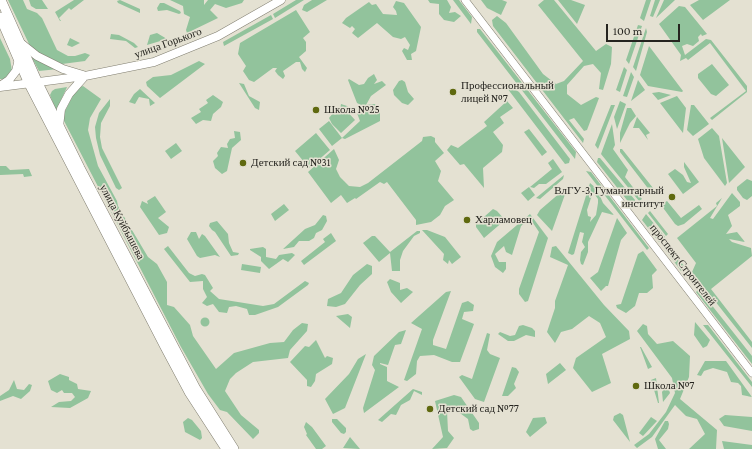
<!DOCTYPE html>
<meta charset="utf-8">
<style>
body{margin:0}
#map{position:relative;width:752px;height:449px;overflow:hidden;background:#e4e1d2;font-family:"Crimson Pro",serif}
canvas{display:block}
.scale{position:absolute;left:606px;top:24px;width:74px;height:18px;box-sizing:border-box;border:2px solid #25241f;border-top:0;padding-left:5px;font-size:12px;line-height:14px;white-space:nowrap;color:#25241f;-webkit-text-stroke:3px #e4e1d2;paint-order:stroke}
</style>
<div id="map">
<canvas width="752" height="449"></canvas>
<div class="scale">100 m</div>
</div>
<script>
const g = document.querySelector('canvas').getContext('2d');
g.lineJoin = 'round';
function fillPath(path, color) { g.fillStyle = color; g.fill(path, 'evenodd'); }
const toPath = rows => new Path2D(rows.map(r => 'M' + r).join(''));
function stroke(path, color, width, dash) { g.strokeStyle = color; g.lineWidth = width; g.lineCap = dash ? 'butt' : 'round'; g.setLineDash(dash || []); g.stroke(path); }
function drawText(font, color, halo, rows, align = 'center') {
  g.font = font + ' "Crimson Pro",serif'; g.lineWidth = 3; g.setLineDash([]); g.textBaseline = 'middle'; g.strokeStyle = halo; g.fillStyle = color; for (const [text, x, y, turn = 0] of rows) {
    g.save(); g.translate(x, y); g.rotate((+turn || 0) * Math.PI / 180); g.textAlign = isNaN(turn) ? turn : align; if (halo) g.strokeText(text, 0, 0); g.fillText(text, 0, 0); g.restore();
  }
}
const green = toPath([
 [8,0,23,0,27,9,37,13,42,18,57,50,68,56,75,56,85,53,90,55,85,61,62,64,35,51,30,46],
 [29,0,42,0,48,9,36,9,31,6],
 [74,0,84,0,71,10,69,8,59,18,61,21,60,21,55,12],
 [120,0,140,9,140,13,118,3,117,1],
 [170,0,204,0,204,5,208,0,244,0,242,3,226,8,215,4,210,10,218,18,187,33,186,30,190,17,184,14,183,6],
 [296,0,304,0,275,18,273,14],
 [312,0,327,0,307,12,302,10,304,5],
 [428,0,447,0,451,7,449,13,455,12,461,16,454,22,444,20,439,14,439,4,430,3],
 [453,0,459,0,472,17,471,24],
 [481,0,502,0,507,2,501,15,487,8],
 [544,0,554,0,596,51,606,44,612,47,611,64,603,90,599,89,601,73,593,64,584,66,567,85,567,94,581,105,596,97,599,98,587,130,584,131,574,118,569,120,584,139,583,143,493,26,492,20,497,16,506,23,543,74,556,84,564,81,583,61,538,5],
 [558,0,571,0,585,5,577,24],
 [646,0,651,0,644,21,640,18],
 [655,0,660,0,653,17,650,16],
 [664,0,675,0,656,18],
 [699,0,730,0,703,20,690,5],
 [396,1,404,3,421,27,416,51,411,54,412,60,407,60,402,51,404,48,408,50,410,45,405,37,401,39,393,37,377,23,358,38,352,33,355,29,352,26,350,28,342,23,346,18,369,2,372,5,376,4,383,14,397,15,396,11,393,7],
 [160,3,164,3,180,11,181,13,179,14,167,10,158,11,157,8],
 [679,6,685,7,707,34,702,36,701,34,698,37,699,41,693,46,687,44,682,46,685,55,706,39,711,40,747,86,747,92,712,120,710,118,746,91,710,43,688,60,686,58,680,61,681,55,659,24],
 [296,10,310,32,303,38,306,42,306,51,299,57,307,68,305,72,302,69,300,62,296,62,283,71,285,76,283,79,278,75,275,71,277,68,273,68,254,82,249,80,243,71,246,66,238,54,240,43],
 [271,15,273,19,224,46,223,42],
 [638,25,642,26,629,64,626,60],
 [646,28,647,32,636,71,633,67],
 [477,29,480,29,576,152,575,159,477,32],
 [157,33,167,39,147,45,150,35],
 [111,34,119,35,134,43,138,47,135,48,126,41,110,39],
 [0,38,10,59,13,77,9,79,0,79],
 [70,38,80,43,72,47,67,45],
 [649,46,683,91,682,92,648,86,640,75],
 [31,56,58,69,39,71],
 [199,61,205,64,160,98,147,86,146,82,153,77,171,75],
 [712,64,729,85,716,96,711,94,698,78,698,74],
 [624,67,627,70,620,92,616,90],
 [631,72,634,77,627,97,623,96],
 [374,74,377,80,374,84,382,81,386,85,371,96,366,105,375,104,380,111,380,121,345,139,342,138,332,146,319,129,329,121,342,138,360,121,357,113,365,107,357,103,348,80,349,79,359,85,364,84,368,78],
 [402,80,405,82,408,92,414,99,408,105,402,103,394,95,393,90,399,81],
 [638,80,645,90,631,101],
 [239,83,244,84,249,96,260,102,259,110,255,108],
 [83,86,101,99,90,118,88,130,98,166,117,201,118,206,123,215,148,257,157,264,167,282,167,305,174,307,190,325,193,336,216,369,234,353,270,343,284,342,293,330,302,323,308,324,307,331,290,350,288,358,253,362,236,373,230,379,225,391,241,415,259,430,259,433,253,439,227,412,220,410,208,394,181,347,62,117,76,89],
 [67,87,57,109,55,108,50,95,52,91,55,89],
 [507,88,513,88,519,92,570,159,569,163,565,164],
 [140,89,155,103,150,106,149,99,139,97,135,104,129,102,134,94],
 [659,92,671,95,658,100,652,93],
 [213,95,223,102,221,107,213,114,211,121,203,120,196,124,191,118,201,112,199,109,208,103,206,100],
 [677,96,686,108,683,133,660,103],
 [110,99,110,106,101,123,100,137,102,148,122,188,119,190,116,188,100,155,96,138,95,127,99,113],
 [507,101,513,108,500,117,504,123,493,132,503,145,502,152,483,168,484,188,464,164,460,165,447,150,451,145,458,148,487,126,484,122],
 [620,101,626,104,617,129,614,117],
 [341,104,347,106,349,108,343,109,343,112,346,110,355,120,341,133,332,124,329,118,333,113,340,110],
 [611,105,615,105,598,149,595,145],
 [691,105,694,105,709,124,693,136,687,130],
 [627,108,631,108,636,116,630,123,620,143,620,133],
 [637,117,650,133,646,135,648,140,639,128,633,128],
 [612,124,615,145,613,149,628,170,625,177,642,199,639,201,601,154],
 [712,128,719,136,727,183,725,186,704,158,698,139],
 [529,129,547,152,542,156,524,132],
 [234,131,240,132,241,140,232,148,227,171,222,174,215,168,213,161,218,156,217,153,221,147,228,148,227,144,230,139,235,138],
 [316,133,330,150,309,168,295,151],
 [431,136,435,138,435,142,444,153,435,161,441,171,438,181,454,200,445,206,440,215,431,222,416,225,416,220,387,182,384,184,380,182,356,199,355,198,347,203,341,195,331,203,308,172,334,149,339,160,336,169,340,177,349,186,360,187,368,183,422,141,423,137],
 [722,138,745,167,729,183],
 [176,143,182,151,171,159,165,151],
 [620,149,622,149,653,188,653,191,650,191,620,152],
 [598,158,600,158,635,200,634,204,630,204,597,162],
 [553,159,562,172,546,184,539,184,534,188,530,187,552,169,548,163],
 [684,162,699,182,683,194,668,174,675,169,683,175,687,182,691,183,684,167],
 [0,166,6,166,10,170,29,169,32,176,24,177,23,174,0,175],
 [586,171,591,172,649,248,647,250],
 [564,175,563,179,540,199,536,198],
 [747,179,752,181,752,196,747,200,743,198,737,190,737,187],
 [590,183,597,189,603,203,614,215,602,212,588,242,588,252,583,265,581,264,580,260,581,252,585,247,582,242,584,233,580,232,574,254,572,255,568,253],
 [593,192,598,199,598,203,596,215,590,222,591,217,588,216,587,210],
 [568,186,552,231,537,215,540,210],
 [529,187,535,195,528,201,521,193],
 [732,193,740,202,740,206,728,215,732,226,726,234,737,232,745,242,729,239,732,242,751,248,752,256,711,289,752,342,752,348,692,272,696,263,677,238,717,206,716,203,722,198,710,218,713,219],
 [155,196,166,212,158,218,169,227,167,233,159,235,140,207,142,201,148,204,147,201],
 [667,201,681,218,699,205,702,209,684,224,678,226,675,224,661,205],
 [284,204,289,210,275,221,271,214],
 [493,209,497,211,505,220,484,238,476,227,476,224],
 [650,211,668,234,666,236,648,213],
 [530,214,548,238,528,301,525,302,519,294,519,289,539,232,531,220,528,220,521,226,512,255,506,252,504,246,495,254,499,262,506,262,506,269,503,273,495,267,491,256,497,242],
 [646,214,665,237,659,242,642,220],
 [323,215,326,216,327,221,322,230,316,233,314,238,309,241,299,241,294,247,283,249,305,229,315,225],
 [617,218,627,233,621,240,608,286,606,286,601,291,590,278,598,272],
 [217,221,228,234,229,243,233,252,239,253,238,255,231,256,215,232,212,230,209,226,210,223],
 [422,230,427,230,445,237,461,257,452,264,449,260,448,264,443,260,444,254],
 [417,231,420,231,420,233,414,236,403,251,400,260,400,271,392,271,390,253,379,262,363,243,372,236,375,236,390,252],
 [191,232,196,232,199,239,202,234,205,236,220,257,215,255,200,258,197,256,187,239],
 [331,233,336,241,304,265,301,261,325,242,323,239],
 [668,244,684,266,684,270,681,271,664,248,664,245],
 [168,246,189,273,195,276,202,274,205,275,213,288,210,291,219,299,263,306,274,304,305,281,309,283,308,285,278,307,255,315,249,315,247,309,236,306,229,307,227,313,219,312,213,304,207,306,202,303,207,297,203,289,203,281,190,282,164,249],
 [556,246,604,305,629,331,630,339,602,354,611,383,592,392,573,368,576,358,606,337,600,323,589,316,572,329,561,332,555,343,547,332,555,308,555,301,568,265,550,257,552,247],
 [263,247,266,249,266,257,276,259,279,255,292,253,295,255,288,262,283,259,269,269,261,261,261,257,250,250,250,249],
 [643,251,657,270,652,275,653,288,647,293,639,293,635,306,626,313,617,308,616,305,621,304,638,254],
 [242,264,261,267,260,273,241,270],
 [367,264,372,266,372,274,360,285,345,304,336,307,327,306,328,299,341,293,353,275],
 [390,279,400,283,400,290,407,288,413,292,401,303,391,292,387,282],
 [699,289,752,356,752,364,696,292],
 [451,291,433,340,433,345,446,349,462,303,468,301,474,305,473,311,464,312,462,319,474,324,460,362,452,362,434,355,420,356,417,361,416,374,407,381,404,380,422,329,411,323,446,292],
 [348,314,352,317,350,328,336,316],
 '200.5 322a4.5 4.5 0 1 1 9 0a4.5 4.5 0 1 1-9 0Z',
 [695,322,710,340,707,346,703,348,694,335],
 [643,324,647,326,648,334,657,344,673,341,690,356,689,377,680,399,717,430,716,449,689,449,705,434,697,419,686,416,675,405,652,437,637,448,634,445,649,434,666,412,675,393,672,378,637,331],
 [523,325,532,328,535,331,535,337,526,335,514,341,508,341,498,334,500,332,510,336,515,335,519,326],
 [703,325,708,325,752,382,752,387],
 [406,330,401,344,395,345,388,365,380,363,380,364,387,367,387,381,399,387,364,413,363,408,375,370,372,365,374,356,399,332],
 [487,333,490,334,487,350,490,354,500,358,484,402,475,399,459,377,462,375,472,379],
 [316,340,325,358,327,356,333,358,332,364,316,374,315,381,311,387,307,386,307,380,290,362,305,346,309,347],
 [640,347,641,347,652,367,648,369],
 [366,354,345,408,333,414,325,399,349,374,358,359],
 [705,361,726,361,752,397,742,395,741,386,738,383,731,382,727,372,713,368,704,371,701,376,697,375],
 [560,363,566,370,548,384,546,374],
 [512,367,516,368,519,372,514,384,516,388,508,396,502,396],
 [60,374,69,377,69,380,77,384,78,389,91,391,88,398,70,408,51,407,59,402,71,401,75,397,72,393,64,393,62,390,57,393,51,390,48,381],
 [656,378,659,403,658,403,651,380],
 [14,380,17,389,24,390,29,384,32,385,30,391,21,399,13,396,0,401,0,396,9,390],
 [667,384,670,393,663,402,662,392],
 [413,389,422,392,422,395,414,391,410,400,401,405,396,415,391,414,382,422,378,420],
 [454,395,461,397,479,423,479,429,473,431,470,429,468,419,453,408,447,411,448,431,454,438,447,448,432,449,443,437,435,401],
 [620,413,623,415,630,442,613,420,614,416],
 [725,415,752,417,752,431,724,426,719,419],
 [545,417,547,423,530,437,526,432,533,418],
 [651,417,657,421,643,436,639,433],
 [188,418,192,420,201,431,202,438,200,440,185,432,183,422],
 [332,419,337,419,346,428,346,432,344,434,341,433,332,422],
 [665,421,668,421,669,424,668,429,659,440,666,449,658,449,655,439],
 [306,422,312,427,326,446,322,449,316,449,306,435,307,434,304,427],
 [350,437,360,449,343,448],
 [722,441,752,445,752,449,724,449]
]);
const secondary = toPath([
 [465,0,752,373]
]);
const primary = toPath([
 [22,44,37,56,63,69,83,75],
 [0,86,9,80,16,71,19,59],
 [0,87,85,76,154,62,218,36,281,0],
 [59,127,61,109,69,94,84,77]
]);
const trunk = toPath([
 [1,0,38,83,80,168,196,389,234,449],
 [0,17,29,84,165,347,189,392,226,449]
]);
const markers = [
 [453,92,4,"#5f690f"],
 [316,110,4,"#5f690f"],
 [243,163,4,"#5f690f"],
 [672,197,4,"#5f690f"],
 [467,220,4,"#5f690f"],
 [636,386,4,"#5f690f"],
 [430,409,4,"#5f690f"]
];
const streetNames = [
 ["улица Горького",168,43,-20],
 ["улица Куйбышева",122,222,62],
 ["проспект Строителей",683,265,52]
];
const poiNames = [
 ["Профессиональный",461,86],
 ["лицей №7",461,99],
 ["Школа №25",324,110],
 ["Детский сад №31",251,163],
 ["ВлГУ-3, Гуманитарный",664,191,"right"],
 ["институт",664,204,"right"],
 ["Харламовец",475,220],
 ["Школа №7",644,386],
 ["Детский сад №77",438,409]
];
fillPath(green, '#92c39c');
stroke(secondary, '#807e70', 8);
stroke(primary, '#807e70', 9);
stroke(trunk, '#807e70', 10);
stroke(secondary, '#fff', 7);
stroke(primary, '#fff', 8);
stroke(trunk, '#fff', 9);
for (const [x, y, r, color] of markers) { const dot = new Path2D(); dot.arc(x, y, r, 0, 2 * Math.PI); g.fillStyle = color; g.fill(dot); stroke(dot, '#e4e1d2', 1.5); }
drawText('11px', '#25241f', '#e4e1d2', streetNames);
drawText('11px', '#25241f', '#e4e1d2', poiNames, 'left');
</script>
